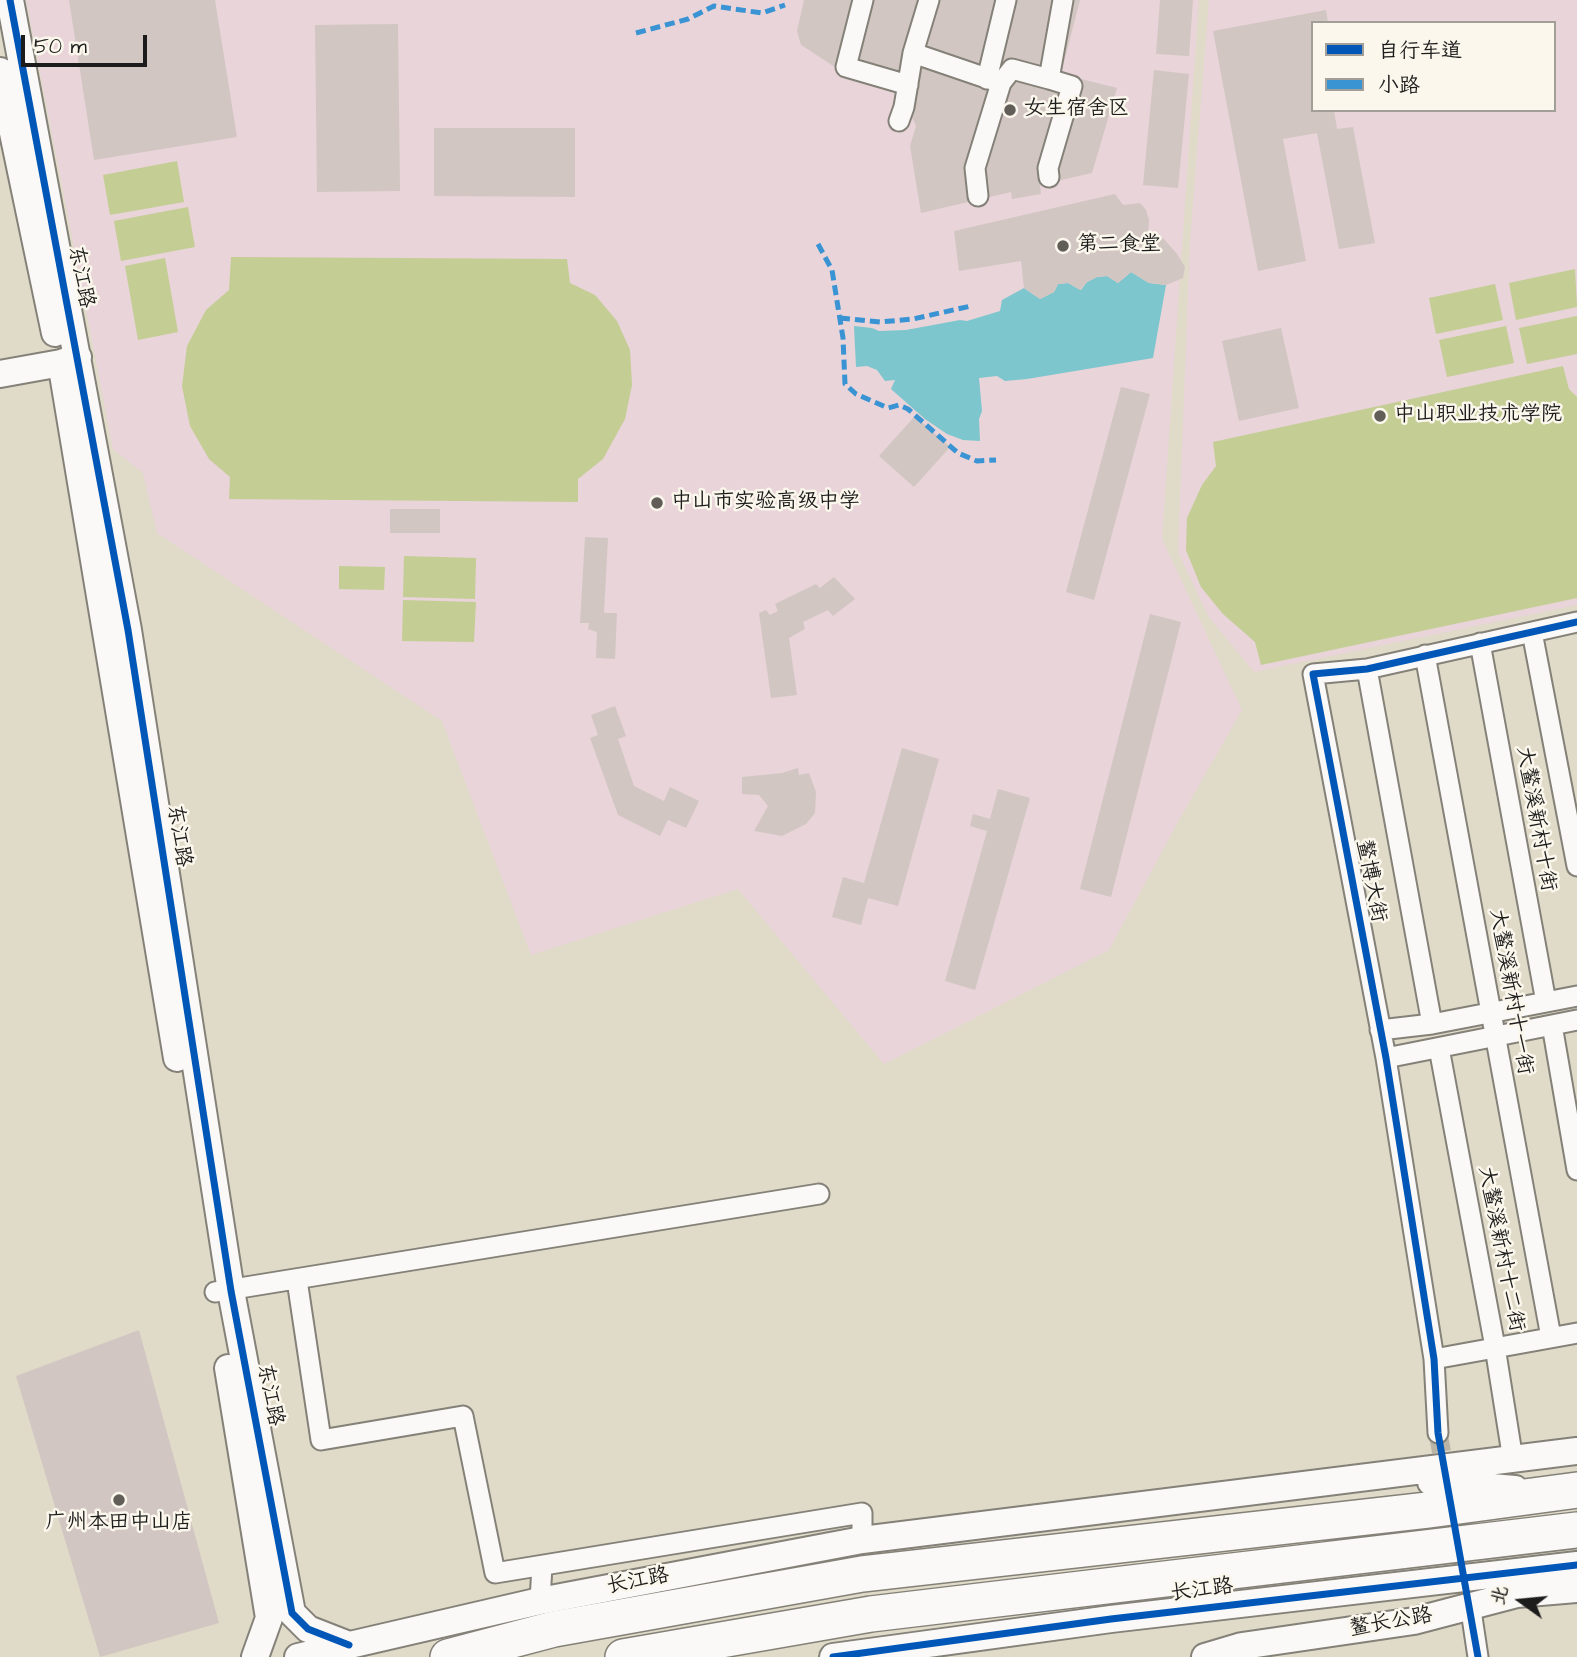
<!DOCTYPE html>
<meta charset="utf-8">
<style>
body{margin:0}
#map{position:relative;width:1577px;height:1657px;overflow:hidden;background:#e0dac8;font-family:"Architects Daughter","LXGW WenKai TC",sans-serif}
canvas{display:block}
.legend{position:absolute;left:1311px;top:21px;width:245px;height:91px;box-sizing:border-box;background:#fbf7ec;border:2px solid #a29f99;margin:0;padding:9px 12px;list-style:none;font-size:21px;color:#1c1c1c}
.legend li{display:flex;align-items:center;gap:14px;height:35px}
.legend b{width:35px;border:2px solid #a29f99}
.north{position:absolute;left:1486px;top:1566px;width:70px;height:70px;-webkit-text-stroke:5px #fbf7ec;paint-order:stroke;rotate:285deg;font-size:19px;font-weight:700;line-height:28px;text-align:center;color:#1c1c1c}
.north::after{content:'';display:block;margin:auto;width:24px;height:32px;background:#1c1c1c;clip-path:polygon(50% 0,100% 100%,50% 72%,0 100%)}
.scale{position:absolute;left:21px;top:35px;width:126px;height:32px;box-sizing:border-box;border:4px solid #1c1c1c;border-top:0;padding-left:9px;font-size:21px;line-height:24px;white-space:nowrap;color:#1c1c1c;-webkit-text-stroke:5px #fbf7ec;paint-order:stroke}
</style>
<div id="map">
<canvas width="1577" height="1657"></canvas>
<ul class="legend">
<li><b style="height:9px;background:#0057b8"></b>自行车道</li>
<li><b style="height:9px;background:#3a94d4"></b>小路</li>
</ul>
<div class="north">北</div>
<div class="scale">50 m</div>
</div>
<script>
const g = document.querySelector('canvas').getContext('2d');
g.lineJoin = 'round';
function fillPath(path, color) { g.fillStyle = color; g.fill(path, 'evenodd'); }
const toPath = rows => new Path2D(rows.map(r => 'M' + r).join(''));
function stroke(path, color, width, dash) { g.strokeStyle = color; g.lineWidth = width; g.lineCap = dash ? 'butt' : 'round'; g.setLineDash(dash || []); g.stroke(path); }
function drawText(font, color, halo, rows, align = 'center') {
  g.font = font + ' "Architects Daughter","LXGW WenKai TC",sans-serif'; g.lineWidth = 5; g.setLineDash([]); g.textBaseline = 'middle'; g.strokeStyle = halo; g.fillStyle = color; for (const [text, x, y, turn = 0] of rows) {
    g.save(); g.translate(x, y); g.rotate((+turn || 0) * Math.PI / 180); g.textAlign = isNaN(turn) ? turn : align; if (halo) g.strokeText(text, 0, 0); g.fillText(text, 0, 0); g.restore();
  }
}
const built = toPath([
 [26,0,1199,0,1162,539,1242,710,1179,820,1109,950,884,1064,738,889,531,955,442,721,157,533,143,473,113,449],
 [1209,0,1577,0,1577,605,1254,672,1208,616,1178,552,1190,241],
 [1313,23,1554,23,1554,110,1313,110]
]);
const green = toPath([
 [177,161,184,202,110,215,103,175],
 [188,207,195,247,121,261,114,221],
 [231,257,567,259,570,283,595,295,617,321,630,350,632,385,625,419,603,459,578,479,578,502,229,499,230,477,209,459,190,426,182,386,187,346,206,310,229,290],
 [165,258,178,332,138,340,125,266],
 [1575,269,1577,307,1516,320,1509,283],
 [1495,284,1503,320,1436,334,1429,298],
 [1577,316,1577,354,1527,364,1519,328],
 [1506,326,1514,363,1447,377,1439,340],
 [1563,366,1569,389,1577,397,1577,598,1261,665,1255,642,1223,614,1201,587,1186,550,1187,518,1202,485,1216,466,1213,442],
 [404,556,476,558,475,599,403,597],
 [339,566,385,567,384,590,339,589],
 [403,600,476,602,474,642,402,641]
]);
const water = toPath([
 [1131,272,1149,283,1166,285,1153,358,1027,379,1005,381,997,376,979,378,982,411,979,419,980,441,963,440,947,434,925,419,891,389,895,380,885,381,877,370,867,366,856,367,854,326,872,328,879,331,906,330,960,320,967,321,1000,311,1002,300,1024,288,1040,299,1054,292,1058,284,1068,283,1081,290,1087,282,1097,277,1107,276,1118,283]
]);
const building = toPath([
 [69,0,215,0,237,137,94,160],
 [804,0,1080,0,1061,74,1117,88,1092,173,1040,185,1041,194,1012,199,1011,192,921,213,910,146,916,126,901,94,852,78,801,45,797,31],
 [1160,0,1193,0,1189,56,1156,54],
 [1326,10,1328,23,1313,23,1313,110,1334,110,1337,129,1353,127,1375,243,1339,249,1317,133,1283,139,1306,261,1258,271,1213,31],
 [398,24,400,191,317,192,315,25],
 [1154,70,1189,74,1178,188,1143,185],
 [434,128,575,128,575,197,434,196],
 [1115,194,1123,205,1140,203,1146,210,1149,220,1148,235,1163,238,1177,254,1185,267,1183,278,1166,285,1149,283,1131,272,1118,283,1107,276,1097,277,1087,282,1080,290,1068,283,1058,284,1054,292,1040,299,1024,288,1021,261,959,271,954,231],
 [1281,328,1299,408,1239,421,1222,341],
 [1121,387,1150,394,1094,600,1066,592],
 [915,416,950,447,914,487,879,456],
 [390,509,440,509,440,533,390,533],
 [585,537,608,538,604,613,617,613,615,659,596,658,597,632,588,629,589,623,580,623],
 [834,577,855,599,833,616,828,610,803,622,805,629,789,638,797,695,771,698,759,613,766,610,770,615,778,611,775,604,816,584,820,588],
 [1150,614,1181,622,1111,897,1080,889],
 [615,706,626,736,618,739,634,786,664,801,670,787,699,801,686,828,668,820,660,836,618,815,590,738,598,735,591,715],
 [902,748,939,759,898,906,868,898,861,925,832,917,843,877,864,883],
 [798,768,799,775,809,773,816,792,815,813,806,824,782,836,754,831,768,806,759,795,742,794,742,777,782,773],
 [998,789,1030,798,975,990,945,981,987,831,970,826,973,814,990,819],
 [139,1330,219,1623,100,1657,16,1376]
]);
const streetTunnel = toPath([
 [1438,1433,1472,1617]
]);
const street = toPath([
 [863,0,846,67,908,85],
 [913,53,929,0],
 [987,79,1006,0],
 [1001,83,1012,69,1049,79],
 [899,121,904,107,913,53,1001,83,975,168,978,196],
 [1049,177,1048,168,1072,86,1049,79,1063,0],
 [1532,632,1577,866],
 [1480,643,1546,1002],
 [1425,655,1551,1337],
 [1367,669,1432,1024],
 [1552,1025,1577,1170],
 [1380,1030,1432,1024,1577,996],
 [1439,1048,1495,1347,1513,1460],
 [1386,1058,1577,1020],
 [297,1280,321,1440,463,1416,495,1573,862,1513,862,1540],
 [215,1292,819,1194],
 [1434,1359,1577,1333],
 [1438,1433,1434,1359,1386,1058,1313,674,1367,669,1577,622],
 [540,1601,542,1566],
 [1472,1617,1478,1657]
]);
const secondary = toPath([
 [10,0,128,630,231,1291,292,1613,308,1629,349,1645],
 [0,71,55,333],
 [0,374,61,363,78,357],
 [63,374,177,1058],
 [228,1368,269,1618,255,1657],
 [1431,1482,1515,1489],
 [298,1657,540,1601,862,1540,1577,1451],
 [833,1657,1111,1619,1577,1565],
 [1205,1657,1242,1646,1414,1621,1517,1594,1577,1589]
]);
const highway = toPath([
 [448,1657,554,1629,862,1574,1428,1510,1577,1490],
 [623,1657,871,1614,1577,1530]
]);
const quiet = toPath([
 [636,33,688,19,714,6,762,13,785,5],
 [818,244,832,270,843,338,845,384,856,394,888,408,899,405,908,409,958,453,977,461,996,460],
 [840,318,880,322,913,319,971,306]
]);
const cycleway = toPath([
 [10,0,128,630,231,1291,292,1613,308,1629,349,1645],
 [833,1657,1111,1619,1577,1565],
 [1478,1657,1438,1433,1434,1359,1386,1058,1313,674,1367,669,1577,622]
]);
const markers = [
 [1010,110,7,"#615e58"],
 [1063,246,7,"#615e58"],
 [1380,416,7,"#615e58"],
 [657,503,7,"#615e58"],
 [119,1500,7,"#615e58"]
];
const poiNames = [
 ["女生宿舍区",1024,110],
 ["第二食堂",1077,246],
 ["中山职业技术学院",1394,416],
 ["中山市实验高级中学",671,503],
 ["广州本田中山店",119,1524,"center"]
];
const streetNames = [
 ["东江路",80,277,79],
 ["大鳌溪新村十街",1535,819,80],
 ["东江路",178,836,81],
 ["鳌博大街",1370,881,79],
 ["大鳌溪新村十一街",1510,992,80],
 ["大鳌溪新村十二街",1500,1249,79],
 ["东江路",269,1395,79],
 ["长江路",638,1582,-11],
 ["长江路",1202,1591,-7],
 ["鳌长公路",1391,1623,-10]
];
fillPath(built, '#e8d4d9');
fillPath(green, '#c4cd93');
fillPath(water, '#7dc6cd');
fillPath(building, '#d2c6c2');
stroke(streetTunnel, '#b9b4a6', 19, [19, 10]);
stroke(street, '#848178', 23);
stroke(secondary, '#848178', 30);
stroke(highway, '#848178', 38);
stroke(street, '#faf9f7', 19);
stroke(secondary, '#faf9f7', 26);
stroke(highway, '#faf9f7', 35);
stroke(quiet, '#3a94d4', 5, [10, 5]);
stroke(cycleway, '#0057b8', 7);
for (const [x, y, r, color] of markers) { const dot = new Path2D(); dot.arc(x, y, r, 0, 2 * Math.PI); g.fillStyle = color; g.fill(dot); stroke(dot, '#fbf7ec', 2.5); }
drawText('21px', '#1c1c1c', '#fbf7ec', poiNames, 'left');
drawText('21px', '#1c1c1c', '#fbf7ec', streetNames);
</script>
